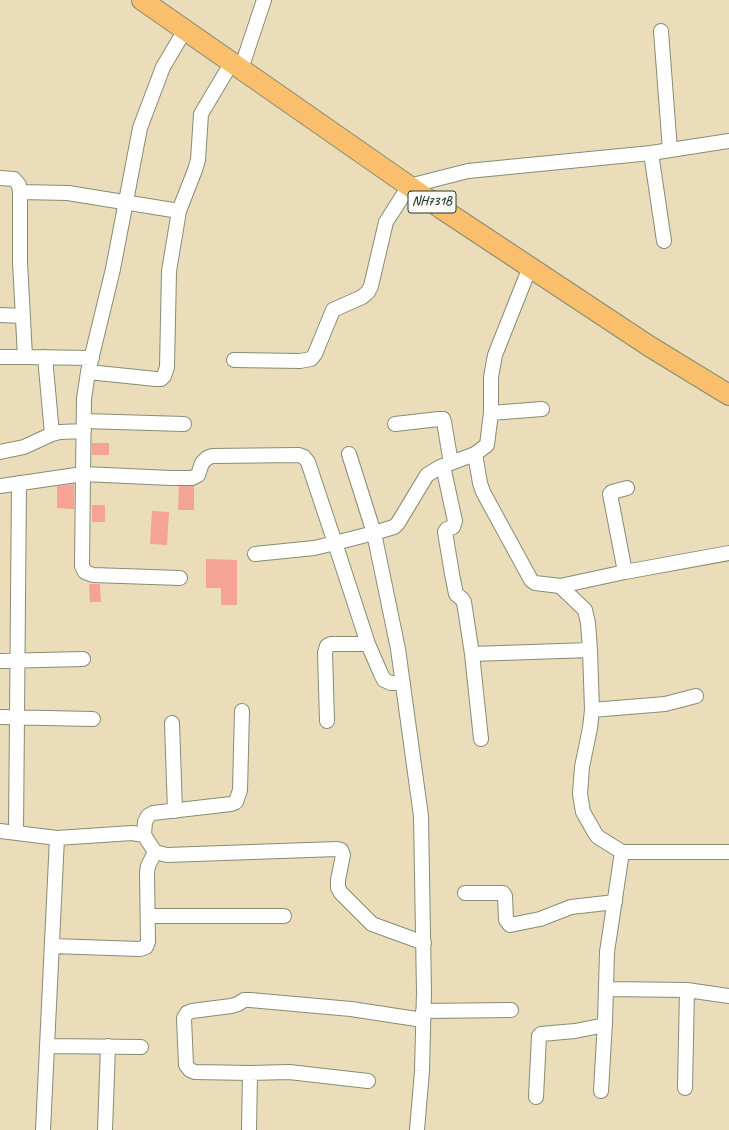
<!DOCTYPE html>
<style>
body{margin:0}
canvas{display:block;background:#ebddb9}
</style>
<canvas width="729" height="1130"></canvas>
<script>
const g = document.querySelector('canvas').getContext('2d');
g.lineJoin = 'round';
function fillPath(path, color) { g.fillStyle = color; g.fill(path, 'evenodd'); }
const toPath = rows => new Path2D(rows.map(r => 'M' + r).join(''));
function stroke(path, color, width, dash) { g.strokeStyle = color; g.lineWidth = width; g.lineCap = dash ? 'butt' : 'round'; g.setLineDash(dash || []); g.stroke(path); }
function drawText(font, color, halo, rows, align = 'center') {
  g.font = font + ' Caveat,sans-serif'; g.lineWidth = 3; g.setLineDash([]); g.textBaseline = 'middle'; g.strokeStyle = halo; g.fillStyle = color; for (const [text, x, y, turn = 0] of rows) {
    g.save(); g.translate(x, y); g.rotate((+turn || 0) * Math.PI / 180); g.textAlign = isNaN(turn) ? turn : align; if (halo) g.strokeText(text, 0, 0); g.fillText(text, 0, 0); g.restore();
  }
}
const building = toPath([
 [92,443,109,443,109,455,92,455],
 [74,484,74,509,57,508,57,486],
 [179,486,194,486,194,510,178,510],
 [92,505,105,505,105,522,92,522],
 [152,511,169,512,167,545,150,544],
 [206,559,237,560,237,605,221,605,221,588,206,588],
 [89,584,100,584,101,602,90,602]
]);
const minor = toPath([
 [661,31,670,150],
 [241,69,264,0],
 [651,153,664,241],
 [0,178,14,179,19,185,20,192],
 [0,315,23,316],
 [0,357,25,357],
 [45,357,52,434],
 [92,358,25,357,20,262,20,192,68,193,179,211],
 [234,360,300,361,311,359,315,354,333,310,362,297,368,292,371,286,386,222,409,186,468,171,651,153,729,141],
 [88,372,156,379,161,379,164,376,167,367,169,271,179,211,195,170,198,160,201,114,232,62],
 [491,413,542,409],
 [84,421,184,424],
 [395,424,439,419,443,419,444,422,451,463],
 [0,452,24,447,52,434,60,432,84,431],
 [475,454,480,483,483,492,531,580,535,583,560,586,625,572,729,553],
 [443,466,455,521,453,527,447,529,445,532,452,574,456,594,462,599,464,602,472,654],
 [0,486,83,474,84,399,88,372,113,269,140,128,163,67,185,30],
 [255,554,314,548,335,543,368,644,381,674,384,680,391,683,403,683],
 [625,572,610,494,612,492,627,488],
 [180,578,93,575,85,572,82,566,83,474,171,478,192,478,198,475,202,463,207,458,212,456,299,455,304,457,308,462,335,543,374,533,349,454],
 [560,586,585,610,588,623,590,650,592,710,590,728,582,767,580,794,583,812,595,833,598,837,622,852,729,852],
 [0,661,83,659],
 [592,710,665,704,696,696],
 [0,717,93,719],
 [327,721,325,653,327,646,331,644,368,644],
 [172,723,175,811],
 [481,739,472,654,590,650],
 [0,831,57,838,132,833,144,835,155,852,167,855,337,849,341,850,343,855,338,880,338,888,341,893,372,924,424,943],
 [16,832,19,483],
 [144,835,145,822,148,816,153,813,231,804,236,802,240,790,242,711],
 [465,893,503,893,505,896,506,920,510,925,540,919,571,907,615,902],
 [148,916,284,916],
 [52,946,140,949,146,947,148,942,147,873,148,866,155,852],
 [606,989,687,990,729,996],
 [423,1011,511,1010],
 [47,1046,141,1047],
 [368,1081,289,1072,250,1073,195,1072,190,1070,186,1065,184,1018,187,1013,192,1011,231,1006,238,1004,244,1000,250,1000,351,1009,423,1020],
 [685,1088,687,990],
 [601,1091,605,1022,607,952,622,852],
 [536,1097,539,1036,541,1034,575,1031,605,1025],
 [43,1130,57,838],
 [105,1130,108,1046],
 [249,1130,250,1073],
 [417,1130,422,1071,424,992,421,816,398,649,374,533,394,527,398,523,427,475,440,467,475,454,487,445,491,413,491,377,495,355,530,267]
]);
const highway = toPath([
 [142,0,442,209,649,346,729,395]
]);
const shields = [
 [432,202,48]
];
const shieldNames = [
 ["NH731B",432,202]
];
fillPath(building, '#f4a395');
stroke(minor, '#858d76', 16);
stroke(highway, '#858d76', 22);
stroke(minor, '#fff', 14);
stroke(highway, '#f9bf6c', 20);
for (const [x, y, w] of shields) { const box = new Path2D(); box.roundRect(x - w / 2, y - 11, w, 22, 3); g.fillStyle = '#fdfcf7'; g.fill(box); stroke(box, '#1f3d34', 1); }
drawText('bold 13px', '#1f3d34', null, shieldNames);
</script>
